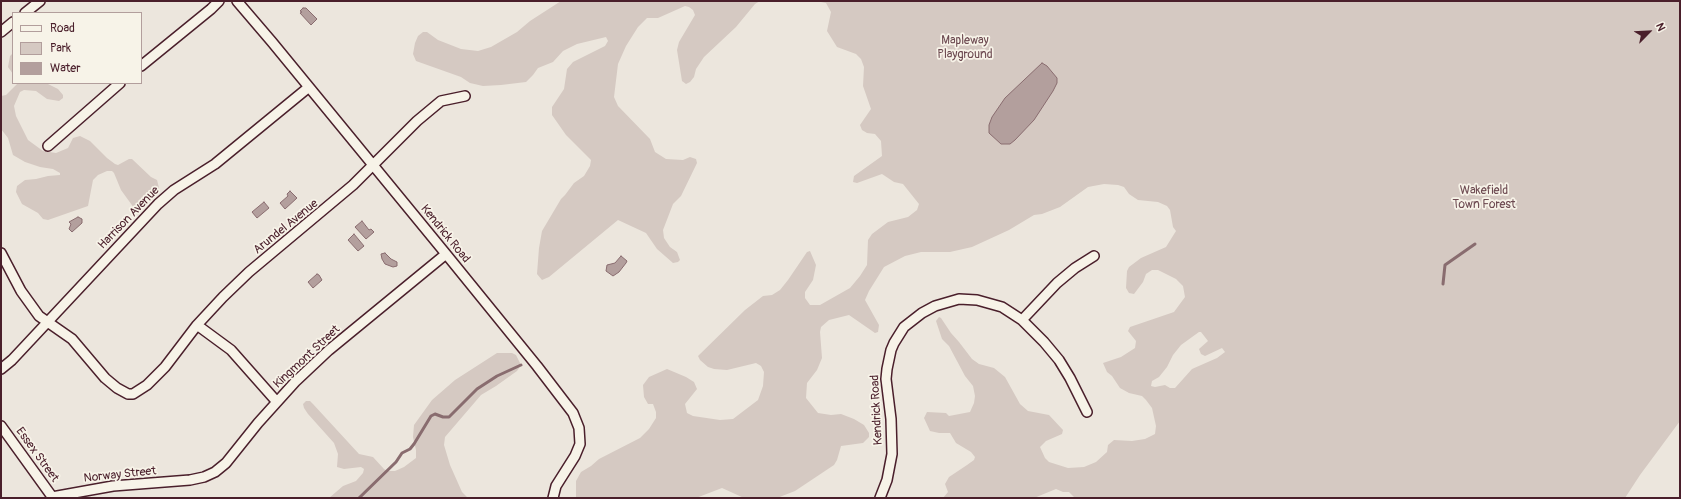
<!DOCTYPE html>
<style>
body{margin:0}
#map{position:relative;width:1681px;height:499px;overflow:hidden;background:#ece6dd;font-family:Pangolin,sans-serif}
canvas{display:block}
.frame{position:absolute;inset:0;border:2px solid #4a1f2b;pointer-events:none}
.legend{position:absolute;left:12px;top:12px;width:130px;height:72px;box-sizing:border-box;background:#f7f3e8;border:1px solid #b29e9c;margin:0;padding:5px 7px;list-style:none;font-size:12px;color:#4a1f2b}
.legend li{display:flex;align-items:center;gap:8px;height:20px}
.legend b{width:20px;border:1px solid #b29e9c}
.north{position:absolute;left:1629px;top:12px;width:40px;height:40px;-webkit-text-stroke:3px #f7f3e8;paint-order:stroke;rotate:66deg;font-size:11px;font-weight:700;line-height:16px;text-align:center;color:#4a1f2b}
.north::after{content:'';display:block;margin:auto;width:14px;height:18px;background:#4a1f2b;clip-path:polygon(50% 0,100% 100%,50% 72%,0 100%)}
</style>
<div id="map">
<canvas width="1681" height="499"></canvas>
<div class="frame"></div>
<ul class="legend">
<li><b style="height:5px;background:#f7f3e8"></b>Road</li>
<li><b style="height:11px;background:#d5c9c2"></b>Park</li>
<li><b style="height:11px;background:#b39f9d"></b>Water</li>
</ul>
<div class="north">N</div>
</div>
<script>
const g = document.querySelector('canvas').getContext('2d');
g.lineJoin = 'round';
function fillPath(path, color) { g.fillStyle = color; g.fill(path, 'evenodd'); }
const toPath = rows => new Path2D(rows.map(r => 'M' + r).join(''));
function stroke(path, color, width, dash) { g.strokeStyle = color; g.lineWidth = width; g.lineCap = dash ? 'butt' : 'round'; g.setLineDash(dash || []); g.stroke(path); }
function drawText(font, color, halo, rows, align = 'center') {
  g.font = font + ' Pangolin,sans-serif'; g.lineWidth = 3.5; g.setLineDash([]); g.textBaseline = 'middle'; g.strokeStyle = halo; g.fillStyle = color; for (const [text, x, y, turn = 0] of rows) {
    g.save(); g.translate(x, y); g.rotate((+turn || 0) * Math.PI / 180); g.textAlign = isNaN(turn) ? turn : align; if (halo) g.strokeText(text, 0, 0); g.fillText(text, 0, 0); g.restore();
  }
}
const green = toPath([
 [561,1,760,1,755,4,736,27,704,57,696,69,694,77,690,82,686,84,682,81,677,50,679,42,695,15,693,10,689,7,685,6,658,18,647,18,638,27,626,46,618,64,614,97,618,106,650,139,655,152,666,159,683,160,690,157,696,159,697,163,681,196,673,204,663,230,664,238,670,247,677,252,680,260,678,262,673,263,657,249,646,233,618,220,549,277,542,280,537,274,539,248,542,231,561,199,565,195,574,183,584,176,590,166,591,160,566,135,552,115,552,107,564,89,567,69,573,62,605,46,608,41,606,37,577,44,563,51,553,62,538,68,533,75,526,82,501,85,483,86,470,83,461,77,416,61,413,54,415,43,418,36,423,32,427,32,438,40,461,49,478,51,491,47,517,32,530,21],
 [816,1,1680,1,1680,421,1640,475,1625,498,1075,498,1069,492,1063,492,1056,489,1034,498,943,498,948,492,945,484,949,477,967,465,974,460,975,457,971,452,956,443,950,433,939,433,930,431,924,418,927,412,946,413,949,416,970,412,974,403,975,396,973,386,965,376,949,346,942,339,936,321,939,317,941,318,951,333,959,342,972,359,979,364,994,368,1005,377,1020,404,1028,411,1049,415,1063,430,1062,434,1046,441,1040,447,1045,458,1049,462,1068,468,1084,467,1096,462,1107,452,1108,445,1114,440,1132,441,1145,439,1155,434,1156,426,1152,408,1146,400,1142,396,1129,393,1120,388,1112,376,1107,372,1103,363,1121,357,1135,348,1136,341,1128,331,1130,327,1174,312,1185,297,1183,286,1176,279,1158,270,1152,270,1146,274,1143,282,1134,294,1129,293,1126,288,1127,271,1129,267,1141,258,1166,247,1176,231,1173,227,1170,210,1167,206,1158,202,1138,200,1129,194,1124,187,1118,185,1104,184,1088,187,1060,207,1042,214,1034,215,1009,230,972,247,950,252,921,252,905,256,884,267,869,291,865,300,879,325,878,332,875,333,849,315,829,320,821,327,820,332,822,358,817,370,807,383,806,398,818,413,831,415,841,414,854,419,864,425,869,433,869,437,863,443,841,446,837,460,834,465,795,491,777,498,744,498,722,488,696,498,576,498,576,481,581,472,591,466,599,459,640,438,649,429,656,418,656,412,653,404,648,404,644,397,643,385,649,377,667,369,686,377,694,382,697,389,685,404,687,413,693,416,720,420,733,419,758,400,763,386,764,372,761,366,756,363,727,370,714,369,708,367,700,360,698,356,745,310,763,296,772,295,780,290,788,280,807,252,810,251,816,265,813,280,805,292,805,298,810,305,820,305,850,288,860,276,867,265,868,240,872,234,888,222,908,217,917,210,919,204,903,184,894,182,882,174,857,183,853,182,854,176,882,156,881,141,875,134,867,133,862,130,860,125,871,109,863,86,864,67,861,59,856,54,837,47,827,31,831,12,826,3],
 [1199,332,1201,332,1208,341,1199,349,1201,354,1205,356,1222,348,1225,352,1217,358,1192,369,1175,388,1170,388,1165,385,1155,387,1151,386,1152,381,1159,377,1167,367,1173,355,1181,345],
 [13,53,13,74,8,67,10,56],
 [18,83,46,83,58,89,63,95,63,98,59,101,47,99,36,91,24,90,20,92,14,106,16,116,28,140,43,151,56,153,68,148,73,138,80,136,90,141,107,158,115,164,118,165,129,159,132,159,151,177,157,180,159,188,145,204,138,208,134,208,121,190,114,173,112,171,107,171,98,175,93,180,88,206,48,220,43,219,38,213,22,204,16,192,17,186,25,180,36,179,48,176,60,175,60,173,53,169,40,167,25,162,13,155,8,138,1,129,1,96,6,95],
 [497,353,512,353,516,355,521,365,517,371,496,386,481,395,445,437,444,445,450,465,462,492,468,498,329,498,343,486,356,481,363,473,364,469,361,467,344,469,337,467,338,454,334,443,308,414,304,408,303,404,306,401,310,401,313,404,359,454,373,457,384,469,387,471,395,471,404,467,416,458,416,450,413,437,414,425,432,400,455,380]
]);
const water = toPath([
 [303,8,306,8,317,19,311,25,300,13,302,12,300,11,303,8],
 [1042,63,1047,66,1057,78,1057,83,1053,91,1034,120,1015,140,1010,144,1001,144,989,133,989,125,992,117,1005,98,1042,63],
 [290,191,297,198,285,209,280,203,288,196,287,194,290,191],
 [264,202,269,208,257,218,252,212,264,202],
 [78,217,82,219,82,223,72,232,69,229,71,224,69,222,78,217],
 [362,221,369,230,371,229,374,232,366,239,355,227,362,221],
 [354,234,364,246,358,251,348,240,354,234],
 [385,253,391,259,397,262,397,266,393,267,385,264,382,259,381,254,385,253],
 [621,256,627,261,626,263,619,272,613,276,606,271,607,265,615,263,621,256],
 [317,274,319,275,322,280,313,288,308,282,317,274]
]);
const stream = toPath([
 [1443,284,1445,265,1475,244],
 [359,498,396,462,402,453,410,449,414,444,431,416,435,414,443,417,449,417,477,389,497,376,521,365]
]);
const minor = toPath([
 [237,1,272,42,446,254,537,366,573,413,579,428,580,444,575,456,556,486,553,498],
 [25,13,40,1],
 [1,32,13,22],
 [141,66,211,9,219,1],
 [48,146,120,83],
 [1,253,21,291,39,316,72,339,105,378,117,388,128,394,133,394,147,385,165,367,197,325,223,297,249,272,353,185,417,121,441,101,465,96],
 [1022,320,1057,283,1075,268,1094,256],
 [197,325,231,350,277,402],
 [1,369,12,360,158,204,174,190,215,164,309,87],
 [1,426,53,498],
 [52,497,113,486,190,480,204,477,215,472,226,463,258,423,295,382,329,350,446,254],
 [880,498,887,480,892,454,891,419,886,379,887,369,891,350,894,343,904,327,922,313,935,306,959,299,977,300,1002,307,1022,320,1044,342,1059,360,1070,378,1087,412]
]);
const parkNames = [
 ["Mapleway",965,41],
 ["Playground",965,55],
 ["Wakefield",1484,191],
 ["Town Forest",1484,205]
];
const streetNames = [
 ["Harrison Avenue",129,218,-46],
 ["Arundel Avenue",286,227,-39],
 ["Kendrick Road",445,234,51],
 ["Kingmont Street",307,357,-43],
 ["Kendrick Road",877,410,-93],
 ["Essex Street",37,455,54],
 ["Norway Street",120,475,-6]
];
fillPath(green, '#d5c9c2');
fillPath(water, '#b39f9d');
stroke(water, '#896c6f', 1);
stroke(stream, '#896c6f', 3);
stroke(minor, '#4a1f2b', 12);
stroke(minor, '#f7f3e8', 9);
drawText('12px', '#6d4a51', '#f7f3e8', parkNames);
drawText('12px', '#4a1f2b', '#f7f3e8', streetNames);
</script>
